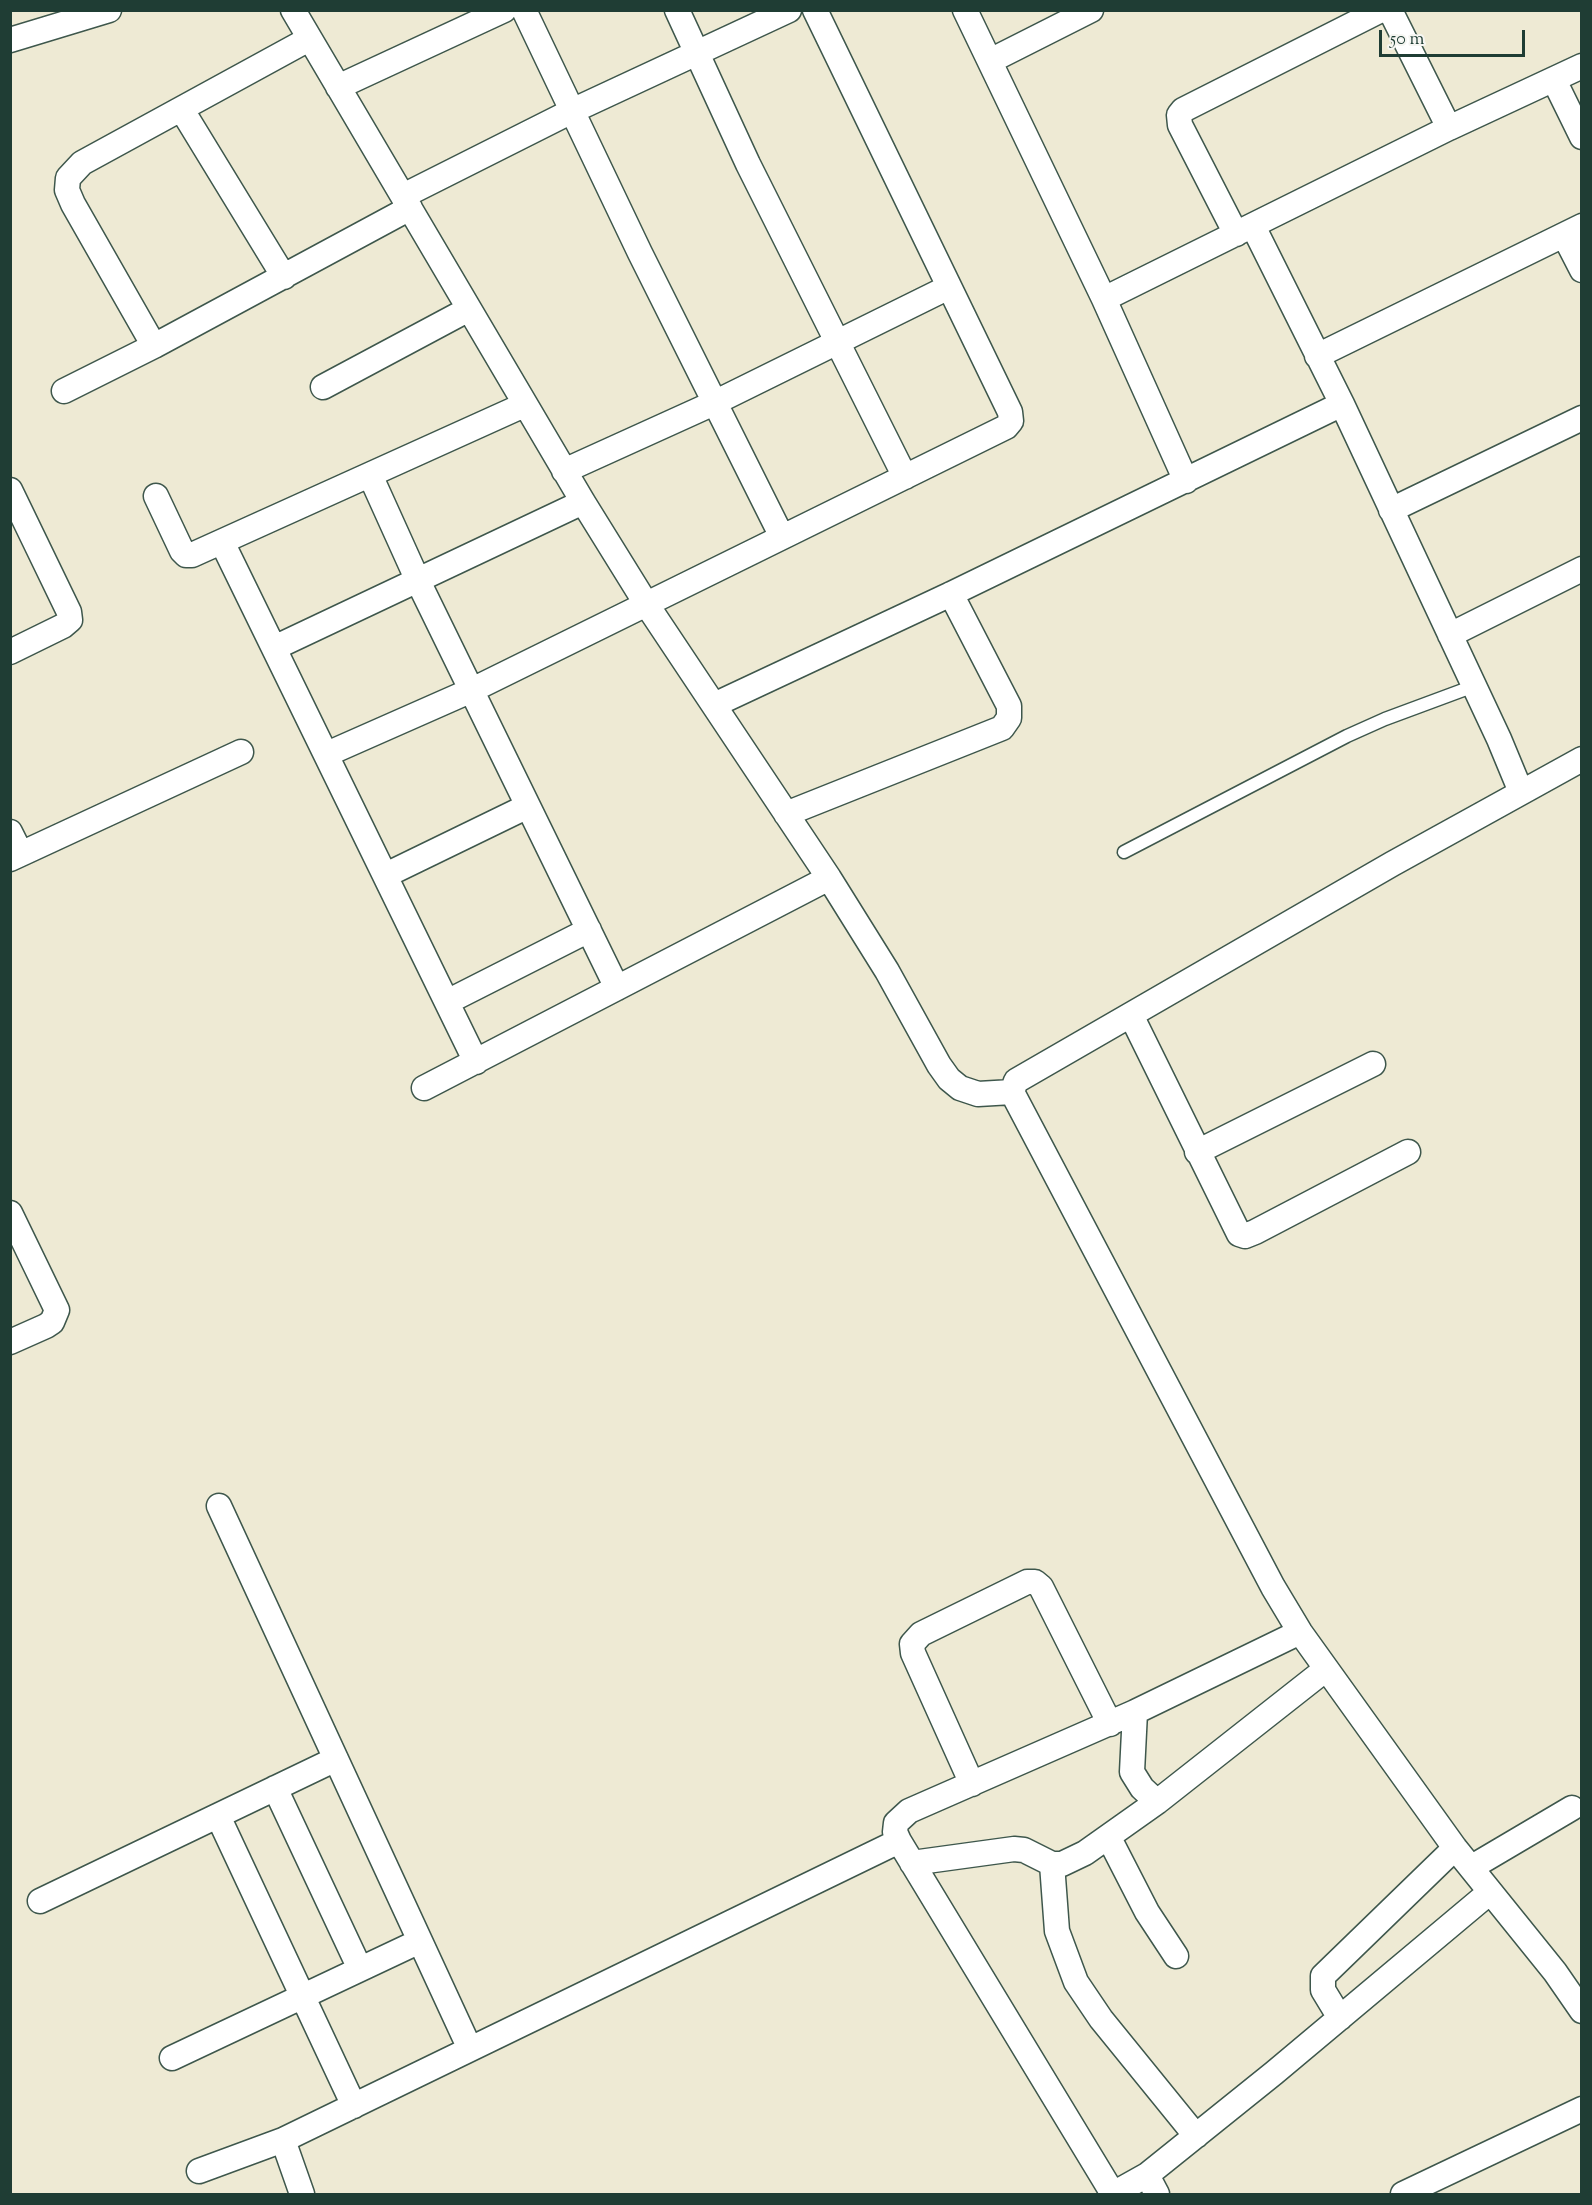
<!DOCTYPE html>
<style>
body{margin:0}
#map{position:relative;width:1592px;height:2205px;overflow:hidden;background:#eeead4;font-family:"Sorts Mill Goudy",serif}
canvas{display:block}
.frame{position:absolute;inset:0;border:12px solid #1f3d34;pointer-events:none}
.scale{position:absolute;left:1379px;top:30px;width:146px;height:27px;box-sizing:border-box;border:3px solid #1f3d34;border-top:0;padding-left:8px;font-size:18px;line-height:21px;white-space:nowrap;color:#1f3d34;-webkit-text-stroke:4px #f6f6f2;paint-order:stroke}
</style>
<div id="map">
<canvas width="1592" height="2205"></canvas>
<div class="frame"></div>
<div class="scale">50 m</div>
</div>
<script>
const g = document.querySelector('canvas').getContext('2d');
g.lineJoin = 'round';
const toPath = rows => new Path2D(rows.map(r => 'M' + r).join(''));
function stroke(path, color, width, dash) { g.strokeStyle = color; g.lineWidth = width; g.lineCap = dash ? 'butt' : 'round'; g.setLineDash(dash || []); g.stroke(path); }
const service = toPath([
 [1124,852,1347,736,1385,719,1474,686]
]);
const minor = toPath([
 [293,10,583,502,645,602,829,878,887,971,939,1065,949,1079,960,1088,978,1094,1012,1092],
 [524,10,640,253,782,537],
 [677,10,748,164,905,477],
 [965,10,1104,299,1186,481],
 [1390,10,1449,128],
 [10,40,109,10],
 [990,61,1091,10],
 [1554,80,1582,137],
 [338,87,504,10],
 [182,110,284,277],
 [403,196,572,111,789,10],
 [1253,226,1342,404,1499,739,1521,792],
 [1236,234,1180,125,1179,115,1183,110,1381,10],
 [1564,235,1582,270],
 [1104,299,1449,128,1582,66],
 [154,346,73,204,67,190,68,178,82,163,309,39],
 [1317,356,1582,226],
 [323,387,469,309],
 [64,391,154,346,410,208],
 [564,471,714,403,949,287],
 [371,477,418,581,617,988],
 [10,490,69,612,70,620,63,626,10,652],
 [156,496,182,551,186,555,192,555,524,405],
 [1391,510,1582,418],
 [222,542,476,1062],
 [1450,635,1582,569],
 [274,648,583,502],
 [714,705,951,594,1342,404],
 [327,754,472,690,1006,427,1011,421,1010,412,815,10],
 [786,814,1002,728,1009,718,1009,706,951,594],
 [10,832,21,854],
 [10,859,241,752],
 [386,875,528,806],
 [447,1002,589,930],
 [1131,1015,1239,1234,1245,1236,1255,1232,1408,1152],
 [424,1088,829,878],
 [1012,1092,1273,1587,1300,1632,1455,1848,1555,1972,1582,2011],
 [1012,1092,1016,1081,1392,864,1582,759],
 [1197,1152,1373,1064],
 [10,1213,57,1310,52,1322,46,1326,10,1342],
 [219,1506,470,2049],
 [1135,1712,1132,1772,1142,1788,1157,1802],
 [972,1784,913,1653,912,1644,921,1634,1027,1582,1035,1582,1041,1587,1110,1724],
 [275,1788,360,1969],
 [218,1816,354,2106],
 [1109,1838,1147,1912,1176,1956],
 [912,1863,1014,1849,1024,1850,1052,1864,1062,1864,1085,1853,1157,1802,1326,1669],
 [1052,1864,1057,1931,1076,1982,1101,2019,1196,2136],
 [1472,1867,1572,1808],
 [40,1901,336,1759],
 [1340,2018,1323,1990,1323,1976,1455,1848],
 [172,2058,420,1941],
 [199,2171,283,2140],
 [1147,2175,1274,2073,1490,1892],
 [302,2194,283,2140,899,1841],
 [1157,2194,1147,2175,1113,2194,899,1841,895,1832,896,1823,909,1811,1135,1712,1300,1632],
 [1403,2194,1582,2109]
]);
stroke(service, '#3e574c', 15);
stroke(minor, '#3e574c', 27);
stroke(service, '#fff', 12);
stroke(minor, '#fff', 24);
</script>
